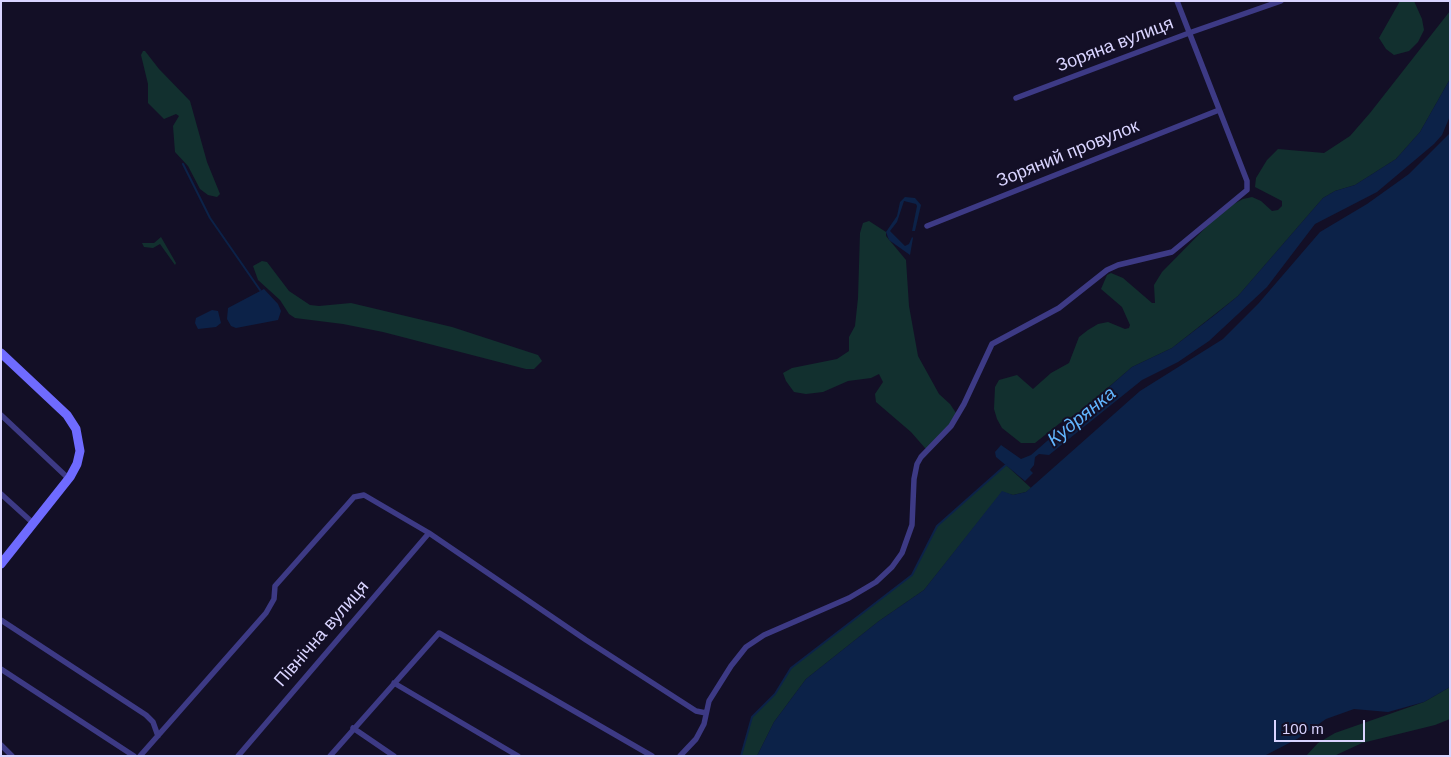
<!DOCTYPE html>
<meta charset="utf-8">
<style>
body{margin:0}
#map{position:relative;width:1451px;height:757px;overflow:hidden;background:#130f26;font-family:Helvetica,sans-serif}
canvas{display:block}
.frame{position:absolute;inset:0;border:2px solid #d9d4ff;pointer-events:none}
.scale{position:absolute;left:1274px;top:720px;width:91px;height:22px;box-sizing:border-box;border:2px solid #d9d4ff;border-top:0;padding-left:6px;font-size:15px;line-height:18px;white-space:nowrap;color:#d9d4ff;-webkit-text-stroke:4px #130f26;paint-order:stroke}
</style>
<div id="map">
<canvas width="1451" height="757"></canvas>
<div class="frame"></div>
<div class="scale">100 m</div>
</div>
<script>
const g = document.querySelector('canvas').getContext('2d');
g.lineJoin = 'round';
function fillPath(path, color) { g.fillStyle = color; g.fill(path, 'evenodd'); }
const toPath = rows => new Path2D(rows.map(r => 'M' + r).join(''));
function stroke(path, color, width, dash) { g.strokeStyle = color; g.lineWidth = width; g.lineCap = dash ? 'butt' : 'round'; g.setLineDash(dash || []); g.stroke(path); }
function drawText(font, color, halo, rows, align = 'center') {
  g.font = font + ' Helvetica,sans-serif'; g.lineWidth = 4; g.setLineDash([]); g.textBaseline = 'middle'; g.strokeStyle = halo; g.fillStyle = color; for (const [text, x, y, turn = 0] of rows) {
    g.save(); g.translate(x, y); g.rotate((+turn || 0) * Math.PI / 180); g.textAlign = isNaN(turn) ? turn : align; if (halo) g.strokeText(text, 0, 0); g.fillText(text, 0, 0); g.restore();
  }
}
const green = toPath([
 [1400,1,1414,1,1422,19,1424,30,1418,42,1409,51,1394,55,1386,49,1379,38],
 [1450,11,1450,79,1420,132,1396,159,1355,185,1335,191,1323,198,1238,296,1172,348,1132,367,1075,416,1060,423,1035,443,1021,443,1002,428,997,419,994,409,995,387,999,380,1017,375,1033,389,1051,373,1069,363,1079,337,1088,330,1098,324,1108,322,1125,329,1129,328,1130,325,1122,307,1101,289,1107,275,1111,273,1123,278,1152,303,1155,303,1154,285,1162,272,1215,218,1230,206,1243,199,1252,197,1261,201,1272,211,1278,210,1282,206,1282,201,1255,187,1256,178,1267,160,1278,149,1324,153,1350,136,1370,113],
 [143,51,145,51,159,69,190,101,207,162,218,189,220,194,217,197,208,195,200,189,188,166,175,152,173,126,179,116,176,114,164,119,148,103,148,84,141,55],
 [869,221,886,232,886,236,906,260,909,306,918,356,939,394,950,404,956,413,957,418,928,448,925,448,911,432,876,402,875,394,883,382,879,374,871,378,848,381,823,392,806,394,794,392,786,381,783,373,792,368,837,359,849,351,849,337,855,326,858,298,860,233,863,223],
 [161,237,176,263,175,265,160,244,153,248,144,247,142,243,154,243],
 [262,261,267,262,289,291,310,305,319,306,351,303,452,327,538,355,542,361,534,369,526,369,383,332,343,324,295,318,289,314,280,300,258,280,253,266],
 [1006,465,1031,488,1026,492,1013,495,1002,492,924,590,879,621,806,679,774,722,757,756,741,756,752,717,775,694,791,668,912,575,937,526],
 [1450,687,1450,719,1435,725,1362,743,1334,756,1306,756,1318,743,1335,733,1424,702]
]);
const water = toPath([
 [1450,79,1450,116,1442,135,1434,144,1377,192,1315,224,1267,287,1209,341,1178,362,1142,380,1049,455,1039,454,1035,457,1034,465,1030,470,1033,473,1025,481,996,457,995,452,1001,445,1021,459,1031,455,1132,367,1172,348,1216,314,1238,296,1323,198,1335,191,1355,185,1396,159,1420,132],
 [1450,133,1450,687,1424,702,1388,712,1354,709,1326,719,1297,739,1264,756,757,756,774,722,806,679,879,621,924,590,1002,491,1013,495,1026,492,1140,391,1223,339,1258,304,1320,232,1367,204,1409,174],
 [905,197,915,198,921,205,915,231,912,231,917,206,916,204,904,201,897,222,890,231,905,246,909,244,912,237,913,238,910,255,889,240,886,232,897,216,900,202],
 [264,289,278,304,281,311,278,320,236,328,231,326,227,319,228,308],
 [212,310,218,311,221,323,216,327,198,329,195,323,196,318]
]);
const stream = toPath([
 [183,164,210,218,260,290],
 [741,756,752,717,775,694,791,668,912,575,937,526,1007,464]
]);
const street = toPath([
 [1016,98,1189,33,1281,1],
 [927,226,1219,110],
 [1,415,69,479],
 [1,494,33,523],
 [1,620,146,715,153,722,158,736],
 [1,669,134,756],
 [394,683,518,756],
 [353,728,394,756],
 [1,745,12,756],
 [140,756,266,613,274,599,275,586,347,505,354,497,364,495,429,533,586,640,696,711,706,713],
 [238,756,429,533],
 [330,756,439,633,652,756],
 [680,756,696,739,704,724,709,701,731,666,746,647,764,635,849,598,876,582,892,567,902,553,912,525,914,479,917,464,921,457,951,426,964,404,992,344,1059,308,1107,270,1118,265,1172,252,1247,190,1247,181,1177,1]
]);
const secondary = toPath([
 [1,353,67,415,76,429,80,451,77,464,70,477,1,564]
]);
const streetNames = [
 ["Зоряна вулиця",1115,45,-21],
 ["Зоряний провулок",1068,154,-22],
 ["Північна вулиця",322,634,-49]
];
const waterNames = [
 ["Кудрянка",1082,417,-39]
];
fillPath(green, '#12302f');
fillPath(water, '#0c2248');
stroke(stream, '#0c2248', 2);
stroke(street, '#3d3a85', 5.5);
stroke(secondary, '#6f6bff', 9);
drawText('18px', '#d9d4ff', '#130f26', streetNames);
drawText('italic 19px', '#62b6ff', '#130f26', waterNames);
</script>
